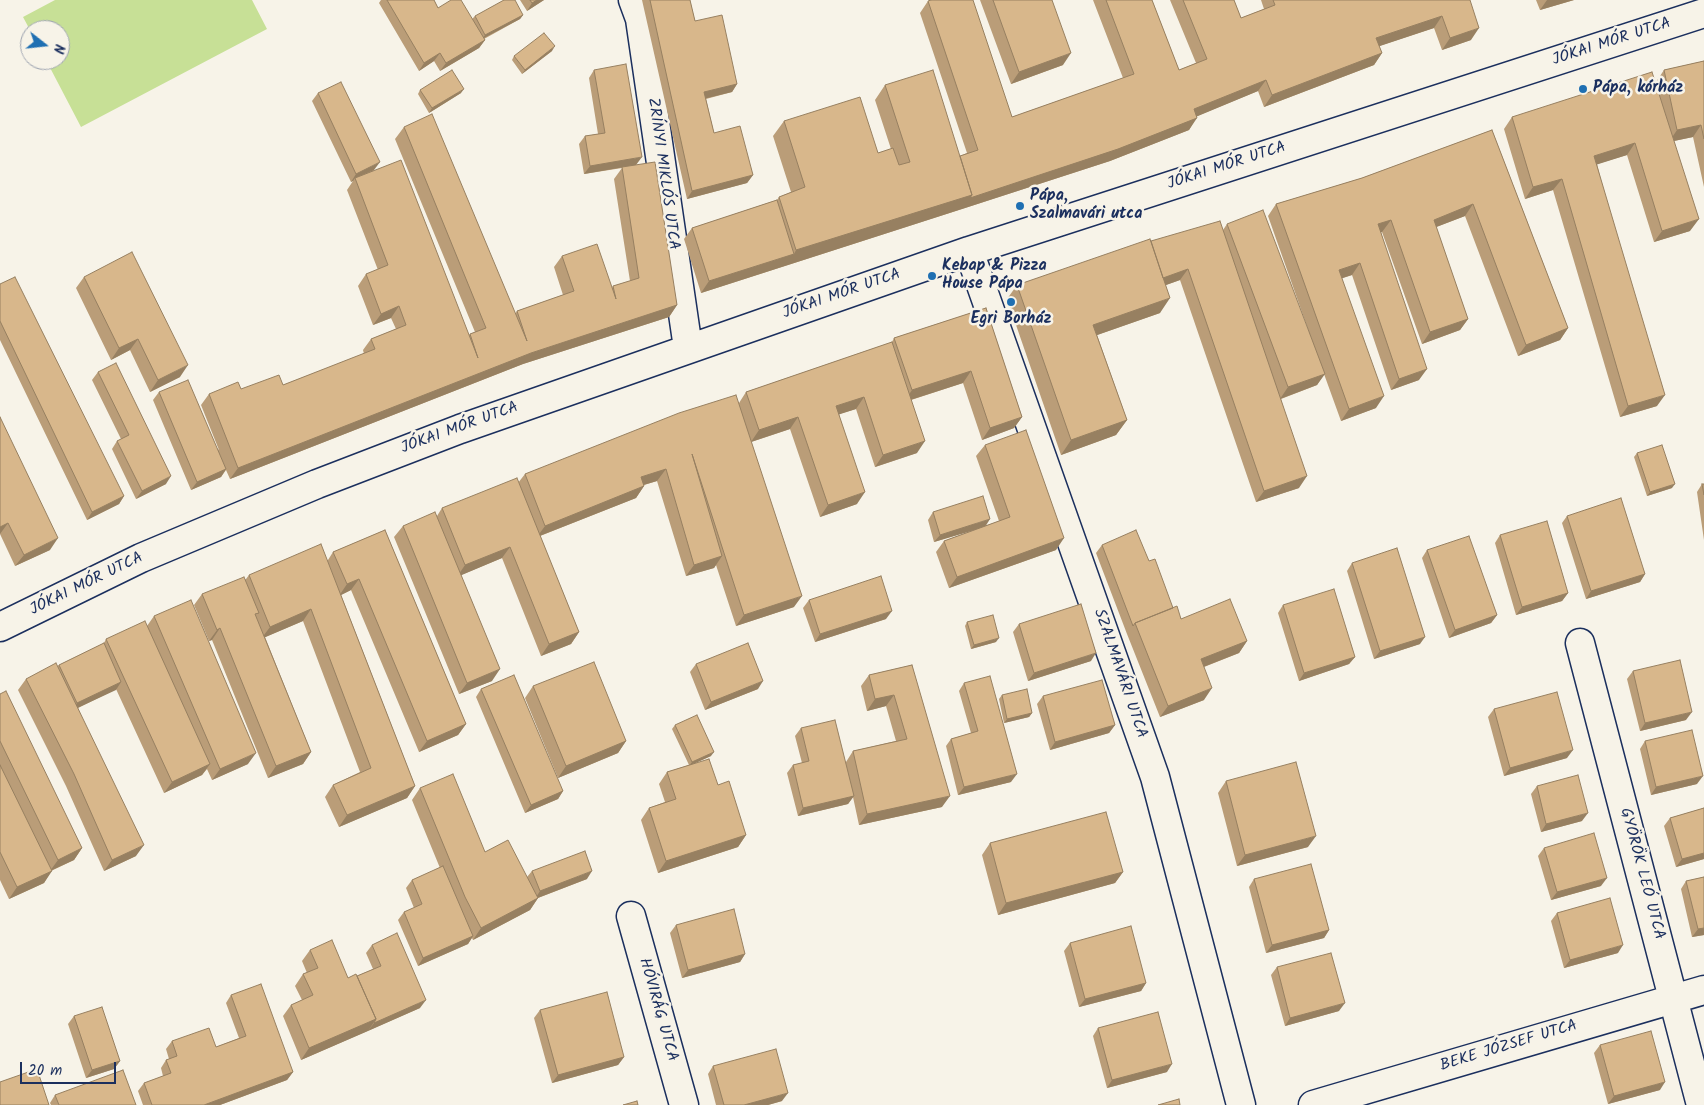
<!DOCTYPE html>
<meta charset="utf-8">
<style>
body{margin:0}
#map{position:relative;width:1704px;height:1105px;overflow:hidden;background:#f7f3e8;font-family:Kalam,sans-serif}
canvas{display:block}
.north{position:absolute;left:20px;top:20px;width:50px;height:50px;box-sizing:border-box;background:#f7f3e8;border:1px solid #9fa5b1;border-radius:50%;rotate:106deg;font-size:14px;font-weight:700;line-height:20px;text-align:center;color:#1b2f5e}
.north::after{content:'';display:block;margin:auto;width:18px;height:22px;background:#1f6fb2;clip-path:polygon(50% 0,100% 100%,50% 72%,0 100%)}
.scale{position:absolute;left:20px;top:1062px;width:96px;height:22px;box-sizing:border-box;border:2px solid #1b2f5e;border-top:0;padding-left:6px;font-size:15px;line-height:18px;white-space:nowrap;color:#1b2f5e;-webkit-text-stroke:4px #f7f3e8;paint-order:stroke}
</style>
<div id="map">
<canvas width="1704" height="1105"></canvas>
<div class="north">N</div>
<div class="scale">20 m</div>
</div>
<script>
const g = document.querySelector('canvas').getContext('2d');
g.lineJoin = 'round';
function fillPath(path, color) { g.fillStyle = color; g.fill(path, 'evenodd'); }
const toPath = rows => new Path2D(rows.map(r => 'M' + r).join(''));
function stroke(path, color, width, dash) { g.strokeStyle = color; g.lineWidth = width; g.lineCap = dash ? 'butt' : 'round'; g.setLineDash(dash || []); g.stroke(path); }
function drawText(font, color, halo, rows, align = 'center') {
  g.font = font + ' Kalam,sans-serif'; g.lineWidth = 5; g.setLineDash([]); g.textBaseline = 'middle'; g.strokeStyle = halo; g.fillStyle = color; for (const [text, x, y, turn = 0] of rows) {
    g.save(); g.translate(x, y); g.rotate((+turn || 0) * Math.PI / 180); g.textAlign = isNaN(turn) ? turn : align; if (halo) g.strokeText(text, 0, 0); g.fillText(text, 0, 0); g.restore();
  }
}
const green = toPath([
 [55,0,252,0,267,29,81,127,46,60,60,60,60,30,30,30,23,17]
]);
const minor = toPath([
 [633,0,640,19,688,348],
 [969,251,1155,777,1241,1105],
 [0,627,141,558,317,484,460,429,969,251,1704,13],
 [1580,643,1701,1105],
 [631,916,684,1105],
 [1313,1105,1704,990]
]);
const wall = toPath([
 [381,0,434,0,438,8,472,19,475,16,523,15,520,19,484,39,485,40,479,48,440,71,434,61,419,71,379,3],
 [520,0,544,0,527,11],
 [642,0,690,0,695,21,737,84,732,92,706,99,714,133,753,175,747,183,687,199],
 [980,0,1052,0,1063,65,1011,84],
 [1093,0,1152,0,1179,70,1196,63,1170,0,1234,0,1241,18,1264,9,1261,0,1470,0,1471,40,1442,50,1434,28,1379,46,1382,53,1374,65,1264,107,1258,91,1197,116,1189,130,1110,161,962,209,701,293,684,239,692,228,777,200,779,197,791,192,773,136,784,121,878,153,891,149,875,100,885,85,960,156,967,153,920,13,928,1,1012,117,1123,78],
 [1536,0,1574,0,1540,10],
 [552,51,522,74,512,60,514,56],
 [1704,61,1704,187,1693,137,1674,141,1690,231,1654,242,1627,155,1597,164,1657,406,1620,417,1553,190,1525,199,1504,129,1512,117,1656,82,1664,70],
 [594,70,636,165,677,305,669,317,523,364,230,479,226,470,221,477,191,490,153,400,159,392,219,450,201,405,209,394,283,385,364,354,363,350,371,339,396,329,391,318,373,325,358,286,366,274,378,270,347,190,353,181,351,182,312,101,318,93,374,171,469,335,470,334,475,332,395,139,404,127,515,314,517,311,563,295,554,267,562,256,612,288,613,286,630,281,614,179,622,168,584,174,579,144,585,136,598,134,589,78],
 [420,90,461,93,429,113,418,94],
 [1492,130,1568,328,1560,340,1518,356,1465,216,1436,227,1468,319,1460,330,1422,344,1382,232,1381,232,1419,380,1391,390,1352,275,1342,278,1376,408,1341,421,1324,374,1317,385,1281,399,1299,488,1256,502,1180,280,1166,285,1160,313,1097,335,1127,420,1116,435,1061,455,1007,299,1017,285,1151,241,1223,230,1227,224,1309,332,1268,216,1276,204,1362,178],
 [84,277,180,377,150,392,130,350,111,360,76,288],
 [0,284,124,496,119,504,87,520,0,340],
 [986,308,1022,417,1014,428,982,440,963,383,911,400,917,453,875,467,856,409,839,414,857,504,820,517,790,429,751,442,794,607,736,626,716,565,714,568,686,576,657,481,644,485,644,486,636,498,540,536,579,632,571,644,541,656,502,558,461,575,492,681,459,694,394,537,403,526,437,516,442,508,518,483,525,474,739,403,746,392,892,342,894,338],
 [98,372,166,484,136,499,112,449,117,441,121,439,92,380],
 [0,417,50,550,15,566,0,534],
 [985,445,1056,550,949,588,936,552,944,541,979,528,934,542,928,520,933,512,985,526,999,521,976,456],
 [1637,453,1672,488,1647,496,1634,457],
 [1702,484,1704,484,1704,540,1697,492],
 [1567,516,1645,574,1640,582,1586,599,1562,523],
 [385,530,466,724,458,735,419,752,351,590,341,595,415,786,407,798,339,827,325,797,333,785,360,772,303,621,265,637,311,752,303,764,268,778,212,640,209,641,194,605,202,594,246,579,249,575,328,560,333,552],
 [1500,535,1568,593,1562,601,1516,615,1495,543],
 [1102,545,1149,561,1173,608,1181,619,1247,641,1239,653,1204,667,1204,700,1160,717,1127,634,1096,553],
 [1427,550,1497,615,1491,623,1449,638,1422,558],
 [1352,563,1420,644,1374,659,1347,571],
 [809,600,886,619,815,642,803,608],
 [1283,605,1355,657,1349,664,1299,681,1278,613],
 [154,616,248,764,212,780,207,769,202,775,164,793,116,689,78,708,136,856,104,871,66,786,18,690,26,679,57,666,59,665,104,643,106,639,147,626],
 [967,622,996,642,971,649,965,626],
 [1019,624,1091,661,1028,681,1013,632],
 [696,664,758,689,705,710,690,672],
 [912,665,942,807,859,825,853,797,848,804,798,816,787,773,793,765,802,763,795,736,801,728,846,762,853,751,896,741,886,706,867,711,861,686,869,675],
 [1633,671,1686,720,1640,731,1627,679],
 [964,683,1011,782,958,795,946,746,951,739,971,733,959,691],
 [533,686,626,741,618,753,558,778,525,698],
 [481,689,563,791,558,799,525,813,476,697],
 [0,694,82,848,74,860,51,871,44,883,9,899,0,880],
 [1002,695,1032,713,1029,717,1004,723,999,699],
 [1043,696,1115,725,1109,733,1050,750,1037,704],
 [1494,709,1567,758,1504,776,1488,717],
 [675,725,711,756,695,763,718,785,746,835,738,847,658,873,641,820,649,808,665,802,659,784,667,772,689,765,672,729],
 [1645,741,1697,784,1651,795,1640,749],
 [1226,781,1308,847,1237,866,1218,793],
 [1537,786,1582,821,1541,832,1531,794],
 [420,788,485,852,527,877,532,871,587,879,538,898,530,910,473,940,472,938,468,944,418,966,398,920,404,912,414,908,406,888,412,880,440,868,412,800],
 [1704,808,1704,859,1676,867,1664,826,1670,818],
 [990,843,1123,872,1115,883,998,915,982,855],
 [1544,848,1601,886,1551,900,1538,856],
 [1704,877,1704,935,1692,937,1681,889,1686,881],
 [1254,879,1329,930,1324,938,1266,953,1249,887],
 [1557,913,1618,953,1564,968,1551,921],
 [676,925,745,954,740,962,682,978,670,933],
 [1070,943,1146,983,1141,991,1079,1007,1064,951],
 [372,945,420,1008,301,1060,283,1016,291,1005,302,1000,295,986,303,974,307,973,302,961,310,950,348,978,357,976,373,969,366,953],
 [1277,967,1339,1011,1285,1026,1271,975],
 [231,995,293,1072,287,1080,220,1105,143,1105,138,1091,144,1083,163,1076,161,1068,166,1060,169,1059,166,1049,172,1041,216,1047,239,1038,226,1003],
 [540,1010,624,1057,618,1065,552,1083,534,1018],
 [74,1016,120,1061,114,1069,86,1078,68,1024],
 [1098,1028,1167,1072,1107,1088,1093,1036],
 [1600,1045,1660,1090,1608,1104,1594,1053],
 [713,1066,782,1101,768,1105,716,1105,708,1074],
 [55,1095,136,1105,51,1105,50,1103]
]);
const shadedWall = toPath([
 [537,0,544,0,527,11,532,3],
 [1547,0,1574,0,1540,10],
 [523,15,520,19,482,39,485,35],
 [1442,16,1434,28,1368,50,1376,38],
 [1479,28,1471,40,1442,50,1450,38],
 [485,40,479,48,440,71,446,63],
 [555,46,552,51,522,74,525,70],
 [440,53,434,61,419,71,424,63],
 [1071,53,1063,65,1011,84,1019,72],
 [1382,53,1374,65,1264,107,1272,95],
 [1266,80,1258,91,1186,121,1194,109],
 [737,84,732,92,699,100,704,92],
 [464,89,461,93,429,113,432,108],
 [1197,118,1189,130,1110,161,962,209,701,293,709,281,794,254,796,250],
 [1701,125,1693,137,1669,142,1677,130],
 [1635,143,1627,155,1586,168,1594,156],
 [642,157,636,165,584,174,590,166],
 [380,162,374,170,355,178,353,181,351,182,356,174],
 [753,175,747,183,687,199,692,191],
 [1562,179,1553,190,1525,199,1533,187],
 [1473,204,1465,216,1426,231,1434,220],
 [1699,219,1690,231,1654,242,1662,231],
 [1391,220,1382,232,1370,236,1378,224],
 [1360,263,1352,275,1331,282,1339,270],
 [1188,269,1180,280,1152,290,1160,279],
 [1170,298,1160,313,1083,340,1093,325],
 [677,305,669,317,523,364,230,479,238,468,531,353],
 [399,306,391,318,373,325,381,314],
 [1468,319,1460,330,1422,344,1430,332],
 [1568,328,1560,340,1518,356,1526,345],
 [138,339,130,350,111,360,119,348],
 [188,365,180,377,150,392,158,380],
 [1427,369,1419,380,1391,390,1399,379],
 [971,371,963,383,904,402,912,390],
 [1325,374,1317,385,1280,399,1288,387],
 [1665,395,1657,406,1620,417,1628,406],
 [1384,396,1376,408,1341,421,1349,409],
 [864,397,856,409,828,418,836,406],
 [798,417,790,429,751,442,759,430],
 [1022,417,1014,428,982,440,990,428],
 [1127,420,1116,435,1061,455,1071,440],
 [925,441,917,453,875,467,883,455],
 [226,469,221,477,191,490,197,482],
 [666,469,657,481,633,488,641,477],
 [171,476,166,484,136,499,142,491],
 [1307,476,1299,488,1256,502,1264,491],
 [1675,484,1672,488,1647,496,1650,492],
 [644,486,636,498,537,537,545,526],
 [865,492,857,504,820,517,828,505],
 [124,496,119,504,87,520,92,512],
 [990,519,985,527,934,542,940,535],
 [8,523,0,534,0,527],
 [58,538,50,550,15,566,24,555],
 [1064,538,1056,550,949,588,957,577],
 [510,547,502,558,457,577,465,565],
 [722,556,714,568,686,576,694,565],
 [1645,574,1640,582,1586,599,1591,591],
 [359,579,351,590,339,596,347,584],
 [1568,593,1562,601,1516,615,1522,607],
 [802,596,794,607,736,626,744,615],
 [311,609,303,621,261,639,270,627],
 [892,611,886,619,815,642,820,634],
 [1497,615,1491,623,1449,638,1455,630],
 [220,628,212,640,209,641,217,630],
 [579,632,571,644,541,656,549,644],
 [1425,637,1420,644,1374,659,1380,651],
 [999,638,996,642,971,649,974,645],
 [1247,641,1239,653,1193,671,1201,659],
 [1096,653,1091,661,1028,681,1034,673],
 [1355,657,1349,664,1299,681,1304,673],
 [500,669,492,681,459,694,467,683],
 [763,681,758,689,705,710,711,702],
 [121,682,116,690,71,711,77,703],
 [1212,688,1204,700,1160,717,1168,706],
 [894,695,886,706,867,711,875,699],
 [1692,712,1686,720,1640,731,1645,723],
 [1032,713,1029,717,1004,723,1007,719],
 [466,724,458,735,419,752,427,741],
 [1115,725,1109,733,1050,750,1055,742],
 [626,741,618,753,558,778,566,766],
 [1573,750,1567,758,1504,776,1510,768],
 [311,752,303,764,268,778,276,766],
 [714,752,711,756,689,766,692,762],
 [256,753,248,764,212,780,220,769],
 [210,764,202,775,164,793,172,782],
 [1017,774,1011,782,958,795,964,787],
 [1703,776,1697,784,1651,795,1656,787],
 [415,786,407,798,339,827,347,815],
 [563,791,558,799,525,813,531,805],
 [854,796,848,804,798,816,803,808],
 [950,796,942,807,859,825,867,814],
 [1588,813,1582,821,1541,832,1546,824],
 [746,835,738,847,658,873,666,861],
 [1316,836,1308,847,1237,866,1245,855],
 [144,845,136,856,104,871,112,860],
 [82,848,74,860,50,871,58,860],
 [1704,853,1704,859,1676,867,1682,859],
 [52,871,44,883,9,899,17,887],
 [592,871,587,879,535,899,540,891],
 [1123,872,1115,883,998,915,1006,903],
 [1607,878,1601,886,1551,900,1557,892],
 [538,898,530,910,473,940,481,928],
 [1704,928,1704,935,1692,937,1698,929],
 [1329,930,1324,938,1266,953,1272,945],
 [473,936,468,944,418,966,423,958],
 [1623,945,1618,953,1564,968,1570,960],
 [745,954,740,962,682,978,688,970],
 [1146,983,1141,991,1079,1007,1085,999],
 [426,1000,420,1008,368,1031,374,1023],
 [1345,1003,1339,1011,1285,1026,1290,1018],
 [376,1019,368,1031,301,1060,309,1048],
 [624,1057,618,1065,552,1083,558,1075],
 [120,1061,114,1069,86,1078,92,1070],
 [1172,1064,1167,1072,1107,1088,1112,1080],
 [293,1072,287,1080,220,1105,204,1105],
 [1665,1082,1660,1090,1608,1104,1614,1096],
 [788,1093,782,1101,768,1105,744,1105]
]);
const building = toPath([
 [387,0,434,0,438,8,451,0,461,0,485,40,446,63,440,53,424,63,387,0],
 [504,0,515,0,523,15,485,35,475,16,504,0],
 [530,0,537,0,532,3,530,0],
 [650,0,690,0,695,21,722,15,737,84,704,92,714,133,740,126,753,175,692,191,650,0],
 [931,0,973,0,1012,117,1134,74,1106,0,1152,0,1179,70,1207,59,1183,0,1234,0,1241,18,1275,5,1273,0,1470,0,1479,28,1450,38,1442,16,1376,38,1382,53,1272,95,1266,80,1194,109,1197,118,1118,149,970,198,972,195,960,156,978,150,928,1,931,0],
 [993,0,1052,0,1071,53,1019,72,993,0],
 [544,33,555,46,525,70,514,56,544,33],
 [1704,61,1704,139,1701,125,1677,130,1664,70,1704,61],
 [626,64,642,157,590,166,585,136,605,133,594,70,626,64],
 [452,70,464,89,432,108,420,90,452,70],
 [933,70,972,195,796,250,779,197,805,187,784,121,860,97,878,153,893,148,899,165,910,162,885,85,933,70],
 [1652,72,1699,219,1662,231,1635,143,1594,156,1665,395,1628,406,1562,179,1533,187,1512,117,1652,72],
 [341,82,380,162,356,174,318,93,341,82],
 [432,114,527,341,517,311,574,291,562,256,597,244,616,299,613,286,639,278,622,167,655,162,677,305,531,353,238,468,209,394,238,382,241,389,279,375,283,385,375,349,371,339,406,325,399,306,381,314,366,274,388,265,355,178,401,160,478,358,470,334,486,328,404,127,432,114],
 [1492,130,1568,328,1526,345,1473,204,1434,220,1468,319,1430,332,1391,220,1378,224,1427,369,1399,379,1360,263,1339,270,1384,396,1349,409,1276,204,1362,178,1492,130],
 [777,200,794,254,709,281,692,228,777,200],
 [1263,210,1325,374,1288,387,1227,224,1263,210],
 [1220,221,1307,476,1264,491,1188,269,1163,278,1151,241,1220,221],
 [1150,239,1170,298,1093,325,1127,420,1071,440,1017,285,1150,239],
 [132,252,188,365,158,380,138,339,119,348,84,277,132,252],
 [15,277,124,496,92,512,0,321,0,284,15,277],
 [986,308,1022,417,990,428,971,371,912,390,894,338,986,308],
 [892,342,925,441,883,455,864,397,836,406,865,492,828,505,798,417,759,430,746,392,892,342],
 [116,363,171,476,142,491,117,441,129,435,98,372,116,363],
 [188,380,226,469,197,482,159,392,188,380],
 [736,395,802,596,744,615,692,454,722,556,694,565,666,469,641,477,644,486,545,526,525,474,679,413,736,395],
 [0,417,58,538,24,555,8,523,0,527,0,417],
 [1026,430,1064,538,957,577,944,541,1010,517,985,445,1026,430],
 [1662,445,1675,484,1650,492,1637,453,1662,445],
 [517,478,579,632,549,644,510,547,465,565,442,508,517,478],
 [1702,484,1704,484,1704,495,1702,484],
 [983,496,990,519,940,535,933,512,983,496],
 [1621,498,1645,574,1591,591,1567,516,1621,498],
 [435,512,500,669,467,683,403,526,435,512],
 [1547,521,1568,593,1522,607,1500,535,1547,521],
 [385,530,466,724,427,741,359,579,347,584,333,552,385,530],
 [1136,530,1149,561,1155,559,1173,608,1135,623,1133,626,1102,545,1136,530],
 [1469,536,1497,615,1455,630,1427,550,1469,536],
 [321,544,415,786,347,815,333,785,371,768,311,609,270,627,249,575,321,544],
 [1397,548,1425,637,1380,651,1352,563,1397,548],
 [881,576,892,611,820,634,809,600,881,576],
 [244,577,259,613,255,614,311,752,276,766,220,628,217,630,202,594,244,577],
 [1334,589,1355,657,1304,673,1283,605,1334,589],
 [1230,599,1247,641,1201,659,1212,688,1168,706,1135,623,1177,606,1181,619,1230,599],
 [191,600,256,753,220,769,154,616,191,600],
 [1081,604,1096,653,1034,673,1019,624,1081,604],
 [993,615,999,638,974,645,967,622,993,615],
 [145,621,210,764,172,782,106,639,145,621],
 [104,643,121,682,77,703,59,665,104,643],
 [748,643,763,681,711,702,696,664,748,643],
 [1680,660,1692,712,1645,723,1633,671,1680,660],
 [594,662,626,741,566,766,533,686,594,662],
 [56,663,144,845,112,860,74,774,26,679,56,663],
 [912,665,950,796,867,814,853,751,907,739,894,695,875,699,869,675,912,665],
 [514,675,563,791,531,805,481,689,514,675],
 [990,676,1017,774,964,787,951,739,978,731,964,683,990,676],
 [1102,680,1115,725,1055,742,1043,696,1102,680],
 [1027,689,1032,713,1007,719,1002,695,1027,689],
 [6,691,82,848,58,860,0,741,0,694,6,691],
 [1557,692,1573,750,1510,768,1494,709,1557,692],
 [697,715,714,752,692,762,675,725,697,715],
 [835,720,854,796,803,808,793,765,809,761,801,728,835,720],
 [1692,730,1703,776,1656,787,1645,741,1692,730],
 [709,759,718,785,729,781,746,835,666,861,649,808,676,799,667,772,709,759],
 [1296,762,1316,836,1245,855,1226,781,1296,762],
 [0,765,52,871,17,887,0,852,0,765],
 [453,774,485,852,508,840,538,898,481,928,465,897,420,788,453,774],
 [1578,775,1588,813,1546,824,1537,786,1578,775],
 [1704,808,1704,853,1682,859,1670,818,1704,808],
 [1106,812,1123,872,1006,903,990,843,1106,812],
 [1594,833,1607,878,1557,892,1544,848,1594,833],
 [585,851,592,871,540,891,532,871,585,851],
 [1311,864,1329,930,1272,945,1254,879,1311,864],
 [443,866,473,936,423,958,404,912,422,904,412,880,443,866],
 [1704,877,1704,928,1698,929,1686,881,1704,877],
 [1610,898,1623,945,1570,960,1557,913,1610,898],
 [734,909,745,954,688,970,676,925,734,909],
 [1131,926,1146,983,1085,999,1070,943,1131,926],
 [397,933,426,1000,374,1023,376,1019,357,976,381,966,372,945,397,933],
 [332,940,348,978,356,974,376,1019,309,1048,291,1005,313,995,303,974,318,968,310,950,332,940],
 [1331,953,1345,1003,1290,1018,1277,967,1331,953],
 [261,984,293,1072,204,1105,152,1105,144,1083,171,1073,166,1060,177,1056,172,1041,209,1028,216,1047,246,1036,231,995,261,984],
 [607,992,624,1057,558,1075,540,1010,607,992],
 [102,1007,120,1061,92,1070,74,1016,102,1007],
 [1158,1012,1172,1064,1112,1080,1098,1028,1158,1012],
 [1651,1031,1665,1082,1614,1096,1600,1045,1651,1031],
 [776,1049,788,1093,744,1105,724,1105,713,1066,776,1049],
 [37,1069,49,1105,0,1105,0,1082,37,1069],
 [123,1070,136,1105,59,1105,55,1095,123,1070],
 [1179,1099,1180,1105,1158,1105,1179,1099],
 [637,1101,638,1105,623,1105,637,1101]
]);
const markers = [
 [1583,89,5,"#1f6fb2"],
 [1020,206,5,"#1f6fb2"],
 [932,276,5,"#1f6fb2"],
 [1011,302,5,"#1f6fb2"]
];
const streetNames = [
 ["JÓKAI MÓR UTCA",1612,43,-18],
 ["JÓKAI MÓR UTCA",1227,167,-18],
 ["ZRÍNYI MIKLÓS UTCA",662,174,82],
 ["JÓKAI MÓR UTCA",842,295,-19],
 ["JÓKAI MÓR UTCA",460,429,-20],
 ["JÓKAI MÓR UTCA",87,585,-26],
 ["SZALMAVÁRI UTCA",1119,674,71],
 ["GYÖRÖK LEÓ UTCA",1641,874,75],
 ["HÓVIRÁG UTCA",657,1010,74],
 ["BEKE JÓZSEF UTCA",1509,1047,-17]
];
const poiNames = [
 ["Pápa, kórház",1593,89],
 ["Pápa,",1030,197],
 ["Szalmavári utca",1030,215],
 ["Kebap & Pizza",942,267],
 ["House Pápa",942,285],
 ["Egri Borház",1011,320,"center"]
];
fillPath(green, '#c7e096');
stroke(minor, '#1b2f5e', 31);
stroke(minor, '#f7f3e8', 28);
fillPath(wall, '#ba9d78');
fillPath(shadedWall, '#978061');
fillPath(building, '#d8b78b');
stroke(building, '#978061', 1);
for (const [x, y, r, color] of markers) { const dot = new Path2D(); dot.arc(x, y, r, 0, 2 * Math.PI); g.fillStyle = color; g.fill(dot); stroke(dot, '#f7f3e8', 2); }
drawText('16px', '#1b2f5e', '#f7f3e8', streetNames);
drawText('bold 16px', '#1b2f5e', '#f7f3e8', poiNames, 'left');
</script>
